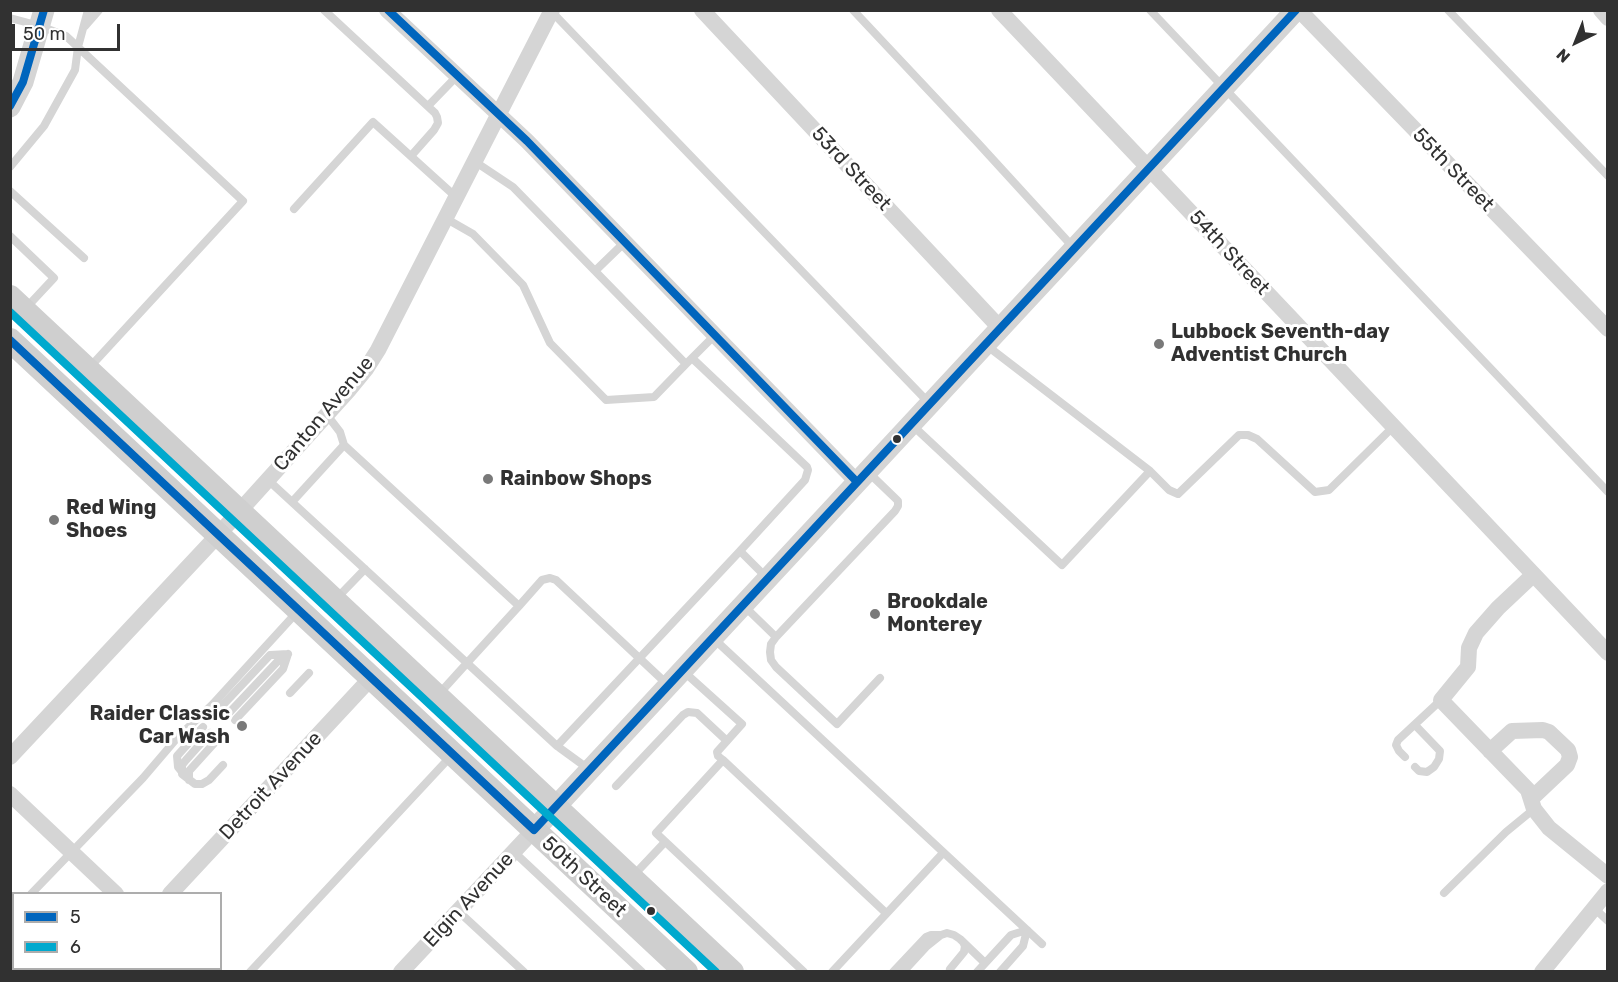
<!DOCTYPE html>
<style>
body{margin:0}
#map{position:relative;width:1618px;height:982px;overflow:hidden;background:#fff;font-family:Rubik,sans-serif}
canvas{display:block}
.frame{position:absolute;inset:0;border:12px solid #313131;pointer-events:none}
.legend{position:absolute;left:12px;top:892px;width:210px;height:78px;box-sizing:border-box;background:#fff;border:2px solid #adadad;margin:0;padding:8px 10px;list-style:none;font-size:18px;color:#313131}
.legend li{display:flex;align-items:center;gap:12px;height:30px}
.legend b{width:30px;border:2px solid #adadad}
.north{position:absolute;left:1546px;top:12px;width:60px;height:60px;-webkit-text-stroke:4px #fff;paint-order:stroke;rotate:223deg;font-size:16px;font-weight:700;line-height:24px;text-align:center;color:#313131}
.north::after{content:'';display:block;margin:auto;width:21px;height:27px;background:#313131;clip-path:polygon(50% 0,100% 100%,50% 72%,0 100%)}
.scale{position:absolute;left:12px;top:24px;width:108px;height:27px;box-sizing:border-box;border:3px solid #313131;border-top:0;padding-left:8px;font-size:18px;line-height:21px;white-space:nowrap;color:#313131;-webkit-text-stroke:4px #fff;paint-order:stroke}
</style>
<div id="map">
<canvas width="1618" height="982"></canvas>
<div class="frame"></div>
<ul class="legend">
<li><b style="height:8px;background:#0065bd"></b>5</li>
<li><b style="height:8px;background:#00a9ce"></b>6</li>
</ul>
<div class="north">N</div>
<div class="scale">50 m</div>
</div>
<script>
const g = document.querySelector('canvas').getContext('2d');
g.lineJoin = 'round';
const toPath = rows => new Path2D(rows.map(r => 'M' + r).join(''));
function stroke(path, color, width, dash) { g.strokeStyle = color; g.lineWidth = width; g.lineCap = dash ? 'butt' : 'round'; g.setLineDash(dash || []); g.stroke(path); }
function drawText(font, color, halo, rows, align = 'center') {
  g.font = font + ' Rubik,sans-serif'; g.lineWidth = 6; g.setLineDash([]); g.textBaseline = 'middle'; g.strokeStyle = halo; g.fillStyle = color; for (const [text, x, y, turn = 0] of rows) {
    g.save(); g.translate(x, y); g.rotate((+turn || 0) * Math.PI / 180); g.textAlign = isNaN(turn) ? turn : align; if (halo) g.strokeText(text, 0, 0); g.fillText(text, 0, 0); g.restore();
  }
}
const service = toPath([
 [324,10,435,113,437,117,438,123,434,130,411,156],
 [853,10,977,142,1073,247],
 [1150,10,1608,492],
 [1448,10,1608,176],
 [551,11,929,403],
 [10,18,40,26,66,36,243,201,89,368],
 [85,26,99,10],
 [428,106,457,76],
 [474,161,513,187,595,271],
 [10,167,44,126,75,70,78,47,88,10],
 [10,191,84,258],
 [294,209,373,122,456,197],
 [445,218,473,234,523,285,550,343,606,400,654,397,686,364],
 [10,236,54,278,26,308],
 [625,242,595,271,638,315,686,364,715,335],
 [986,345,1150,471,1169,490,1178,494,1239,435,1248,435,1257,439,1315,492,1329,490,1393,427],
 [692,358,807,467,808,470,805,480,740,551],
 [327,415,340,432,344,445,519,606,542,580,550,578,556,580,668,685],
 [911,424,1062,565,1150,471],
 [268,480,467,663,439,694],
 [292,502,344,445],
 [336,599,365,569],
 [743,605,776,637,771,644,770,652,771,660,776,667,837,724,880,678],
 [519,606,467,663,557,746],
 [776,637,895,511,898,506,898,501,895,498,869,473],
 [713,638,1042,944],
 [682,670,742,724,717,752,718,756,723,760],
 [290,693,309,673],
 [221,707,270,655,288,654],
 [228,714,277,662,288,654],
 [235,720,283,669,288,654],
 [1415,725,1440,751,1439,759,1434,767,1427,772,1419,771,1415,767],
 [210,733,186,760,182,765,182,774,195,784,202,784,209,780,223,765],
 [1405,757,1399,751,1396,745,1398,740,1441,700],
 [590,770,557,746,740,551,767,578],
 [182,772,178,767,177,756,203,727],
 [189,780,189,771,217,740],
 [616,786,683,715,688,712,697,713,727,741],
 [514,852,642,972],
 [633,876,665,842],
 [1444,893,1506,832,1534,809],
 [31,894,143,778,178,737,212,705,298,611],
 [1594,908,1608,921],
 [458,911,524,972],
 [10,915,14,912],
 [950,969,964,952,965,946,963,942],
 [250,972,452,755],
 [804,972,656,833,723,760,886,913],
 [832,972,943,853],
 [893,972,926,937,931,935,941,935],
 [903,972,926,947,941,935,947,933,954,935,960,939,985,963],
 [977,972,1011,935,1027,930],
 [1000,972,1023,946,1027,930]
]);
const minor = toPath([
 [387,10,527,141,857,482],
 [702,10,1000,328],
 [999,10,1608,653],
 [1299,10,1608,329],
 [1601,10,1608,18],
 [1533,575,1498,608,1476,633,1469,648,1468,667,1441,700,1528,790,1534,809,1549,828,1608,876],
 [1490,751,1512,731,1543,730,1549,732,1568,750,1570,757,1567,765,1531,799],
 [10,757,218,535,348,391,366,369,378,350,552,10],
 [10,794,116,894],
 [170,894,371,678],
 [197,968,200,972],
 [97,972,100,968],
 [401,972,534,830],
 [1542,972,1608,891]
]);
const tertiary = toPath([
 [10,107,23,82,44,10],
 [534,830,1296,10]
]);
const secondary = toPath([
 [10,297,732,972],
 [10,340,686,972]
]);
const bus1 = toPath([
 [388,10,527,141,857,482],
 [10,106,23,82,44,10],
 [10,340,534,830,1296,10]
]);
const bus2 = toPath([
 [10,312,716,972]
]);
const markers = [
 [1159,344,6,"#797979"],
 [897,439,5,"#313131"],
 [488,479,6,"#797979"],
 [54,520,6,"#797979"],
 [875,614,6,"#797979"],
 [242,726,6,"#797979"],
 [651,911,5,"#313131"]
];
const streetNames = [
 ["53rd Street",851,169,47],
 ["55th Street",1453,170,46],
 ["54th Street",1229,253,47],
 ["Canton Avenue",324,414,-50],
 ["Detroit Avenue",271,786,-47],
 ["50th Street",584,877,43],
 ["Elgin Avenue",469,900,-47]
];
const poiNames = [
 ["Lubbock Seventh-day",1171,332],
 ["Adventist Church",1171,355],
 ["Rainbow Shops",500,479],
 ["Red Wing",66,508],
 ["Shoes",66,531],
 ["Brookdale",887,602],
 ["Monterey",887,625],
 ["Raider Classic",230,714,"right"],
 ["Car Wash",230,737,"right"]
];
stroke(service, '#d5d5d5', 8);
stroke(minor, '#d5d5d5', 16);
stroke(tertiary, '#d5d5d5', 21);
stroke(secondary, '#cfcfcf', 24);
stroke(bus1, '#0065bd', 8);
stroke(bus2, '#00a9ce', 8);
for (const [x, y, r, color] of markers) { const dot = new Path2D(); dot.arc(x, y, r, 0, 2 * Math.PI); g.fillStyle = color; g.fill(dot); stroke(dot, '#fff', 2); }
drawText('20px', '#313131', '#fff', streetNames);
drawText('bold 20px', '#313131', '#fff', poiNames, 'left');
</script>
